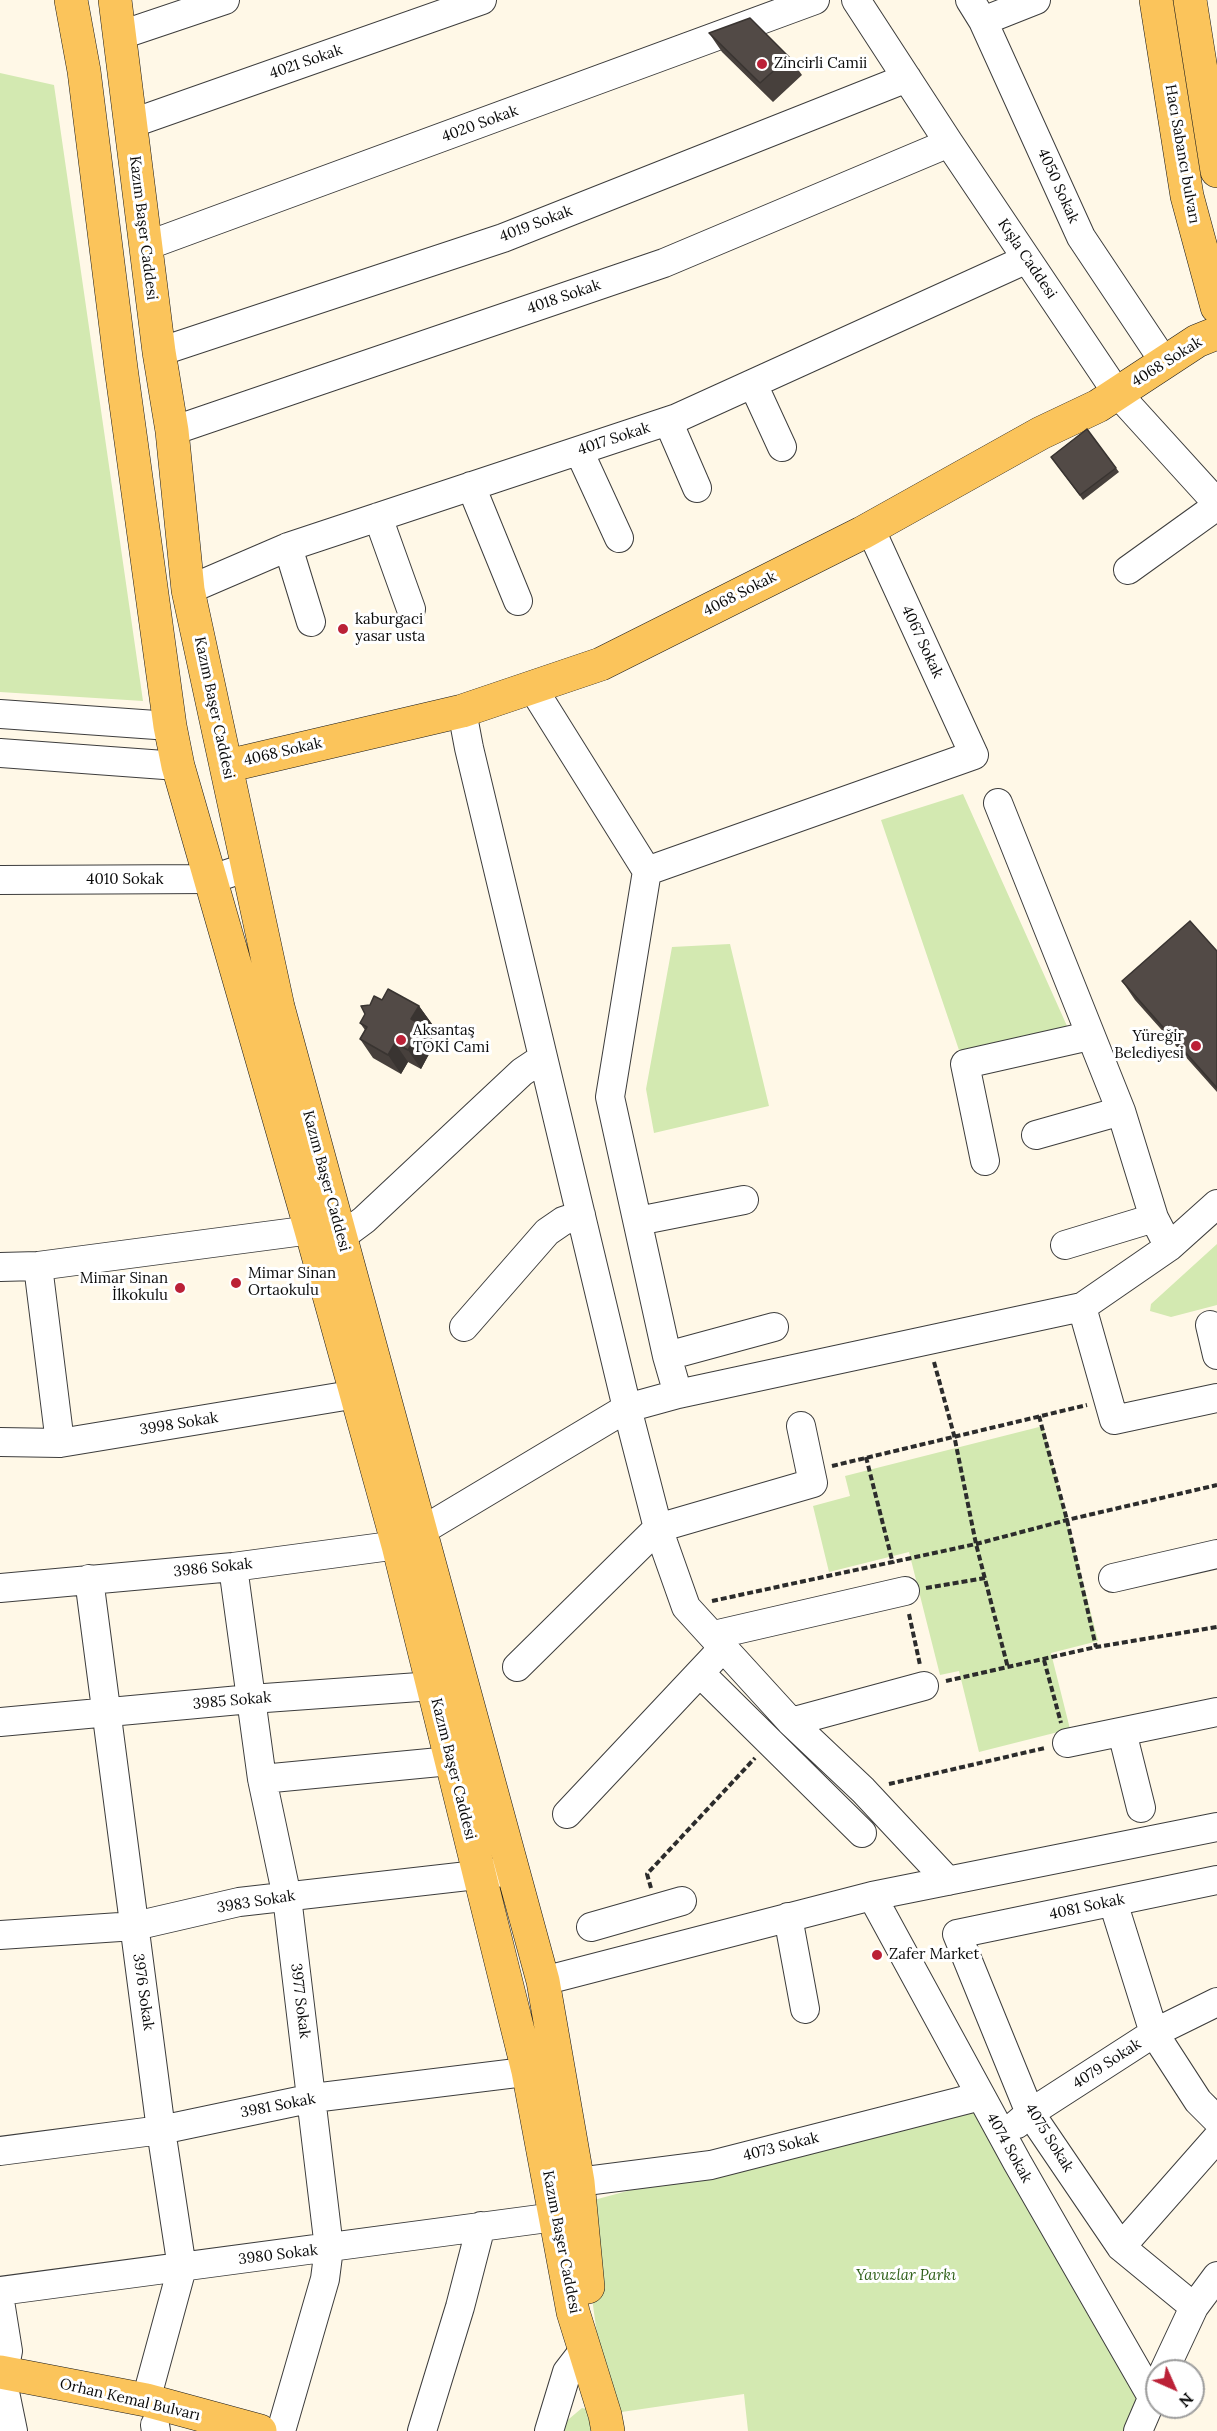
<!DOCTYPE html>
<meta charset="utf-8">
<style>
body{margin:0}
#map{position:relative;width:1217px;height:2431px;overflow:hidden;background:#fff8e7;font-family:Lora,serif}
canvas{display:block}
.north{position:absolute;left:1145px;top:2359px;width:60px;height:60px;box-sizing:border-box;background:#fff;border:2px solid #9d9d9d;border-radius:50%;rotate:135deg;font-size:16px;font-weight:700;line-height:24px;text-align:center;color:#0a0a0a}
.north::after{content:'';display:block;margin:auto;width:21px;height:27px;background:#bb2137;clip-path:polygon(50% 0,100% 100%,50% 72%,0 100%)}
</style>
<div id="map">
<canvas width="1217" height="2431"></canvas>
<div class="north">N</div>
</div>
<script>
const g = document.querySelector('canvas').getContext('2d');
g.lineJoin = 'round';
function fillPath(path, color) { g.fillStyle = color; g.fill(path, 'evenodd'); }
const toPath = rows => new Path2D(rows.map(r => 'M' + r).join(''));
function stroke(path, color, width, dash) { g.strokeStyle = color; g.lineWidth = width; g.lineCap = dash ? 'butt' : 'round'; g.setLineDash(dash || []); g.stroke(path); }
function drawText(font, color, halo, rows, align = 'center') {
  g.font = font + ' Lora,serif'; g.lineWidth = 6; g.setLineDash([]); g.textBaseline = 'middle'; g.strokeStyle = halo; g.fillStyle = color; for (const [text, x, y, turn = 0] of rows) {
    g.save(); g.translate(x, y); g.rotate((+turn || 0) * Math.PI / 180); g.textAlign = isNaN(turn) ? turn : align; if (halo) g.strokeText(text, 0, 0); g.fillText(text, 0, 0); g.restore();
  }
}
const green = toPath([
 [0,73,54,85,143,701,0,692],
 [963,794,1067,1026,961,1056,881,820],
 [730,944,769,1106,654,1133,646,1089,672,947],
 [1217,1244,1217,1305,1171,1317,1150,1311,1151,1304],
 [1043,1426,1098,1641,1051,1653,1070,1729,979,1752,959,1671,940,1675,909,1552,829,1572,813,1506,850,1496,845,1476],
 [981,2096,1152,2397,1143,2431,748,2431,744,2394,608,2414,579,2204],
 [582,2408,592,2410,599,2431,561,2431,563,2424]
]);
const path = toPath([
 [934,1362,954,1435,976,1544,1008,1668],
 [1039,1416,1067,1520,1096,1647],
 [866,1457,893,1564],
 [832,1466,1087,1405],
 [926,1588,985,1578],
 [712,1601,976,1544,1067,1520,1217,1485],
 [909,1614,920,1665],
 [1044,1660,1061,1723],
 [946,1681,1096,1647,1217,1627],
 [889,1784,1045,1748],
 [651,1888,647,1874,755,1758]
]);
const minor = toPath([
 [856,0,949,143,1117,393,1217,503],
 [970,0,983,21,1081,237,1165,363],
 [983,21,1036,0],
 [118,36,225,0],
 [130,124,482,0],
 [146,246,815,0],
 [159,352,503,238,907,78],
 [753,384,782,447],
 [668,421,697,488],
 [172,431,664,263,949,143],
 [579,451,619,538],
 [471,486,518,601],
 [378,517,411,609],
 [288,547,311,622],
 [1128,570,1217,506],
 [188,590,288,547,677,418,1027,259],
 [532,687,647,871,610,1097,667,1356,678,1394],
 [462,711,469,748,627,1408,658,1528,686,1607,791,1722,863,1790,948,1881],
 [0,714,170,726],
 [0,753,178,766],
 [998,803,1121,1111,1154,1218,1169,1247],
 [647,871,974,755,870,528],
 [0,880,212,879,248,867],
 [1036,1135,1121,1111],
 [985,1161,965,1064,1089,1036],
 [638,1221,744,1200],
 [341,1237,364,1220,522,1072,543,1058],
 [1065,1245,1154,1218],
 [38,1266,60,1443],
 [0,1267,38,1266,311,1230],
 [1082,1307,1114,1420,1217,1398],
 [1210,1325,1217,1355],
 [464,1327,547,1232,563,1221,581,1215],
 [667,1356,774,1327],
 [0,1442,60,1443,357,1394],
 [233,1567,262,1779,287,1897,329,2248,325,2279,281,2431],
 [1113,1578,1217,1554],
 [89,1579,161,2130,182,2268,146,2400],
 [0,1588,233,1567,398,1545,627,1408,678,1394,1082,1307,1169,1247,1217,1204],
 [714,1635,905,1591],
 [517,1667,658,1528,813,1483,801,1426],
 [700,1673,862,1833],
 [0,1722,251,1699,433,1686,452,1673],
 [791,1722,924,1686],
 [1122,1732,1141,1808],
 [1067,1743,1217,1712],
 [262,1779,450,1761,469,1746],
 [567,1814,724,1647],
 [872,1896,1017,2162,1152,2397],
 [1113,1902,1154,2033,1198,2101,1217,2120],
 [788,1917,805,2009],
 [591,1927,682,1901],
 [0,1935,135,1926,239,1902,503,1872],
 [543,1981,872,1896,1217,1827],
 [1017,2124,1030,2113,1154,2033,1217,2002],
 [0,2151,161,2130,313,2098,549,2069],
 [578,2182,711,2165,981,2096],
 [1121,2247,1217,2138],
 [0,2291,555,2217],
 [0,2301,8,2351,4,2372],
 [1194,2307,1121,2247,1030,2113,957,1934,1217,1880],
 [1164,2371,1194,2307,1217,2276],
 [5,2392,13,2431],
 [155,2425,156,2431],
 [422,2431,460,2307,481,2226],
 [549,2431,567,2372,584,2350],
 [1138,2431,1157,2387]
]);
const major = toPath([
 [71,0,84,71,121,368,170,726,178,766,311,1230,398,1545,528,2071,573,2312,605,2415,608,2431],
 [115,0,159,352,172,431,188,590,278,1007,543,1981,578,2182,588,2287],
 [1156,0,1187,196,1217,307],
 [1190,0,1217,171],
 [227,766,462,711,601,664,862,533,1041,433,1098,406,1197,341,1217,333],
 [0,2372,146,2400,260,2431]
]);
const wall = toPath([
 [709,33,789,57,802,75,773,102,722,52],
 [1087,429,1119,472,1083,500,1051,457],
 [1217,951,1217,1092,1135,1000,1122,981],
 [382,1000,419,1006,432,1024,427,1032,435,1043,421,1069,408,1062,401,1074,373,1058,360,1039,365,1030,360,1023]
]);
const shadedWall = toPath([
 [419,1006,432,1024,427,1032,435,1043,421,1069,408,1050,411,1019],
 [395,1043,408,1062,401,1074,388,1055]
]);
const building = toPath([
 [750,18,789,57,760,83,709,33,750,18],
 [1087,429,1116,468,1080,495,1051,457,1087,429],
 [1190,921,1217,951,1217,1088,1122,981,1190,921],
 [388,989,419,1006,411,1019,422,1025,408,1050,395,1043,388,1055,360,1039,367,1027,360,1023,365,1014,361,1006,370,1005,374,996,382,1000,388,989]
]);
const markers = [
 [762,64,6,"#bb2137"],
 [343,629,6,"#bb2137"],
 [401,1040,6,"#bb2137"],
 [1196,1046,6,"#bb2137"],
 [236,1283,6,"#bb2137"],
 [180,1288,6,"#bb2137"],
 [877,1955,6,"#bb2137"]
];
const streetNames = [
 ["4021 Sokak",306,62,-19],
 ["4020 Sokak",480,124,-20],
 ["Hacı Sabancı bulvarı",1182,154,80],
 ["4050 Sokak",1058,186,66],
 ["4019 Sokak",536,224,-21],
 ["Kazım Başer Caddesi",143,228,83],
 ["Kışla Caddesi",1027,259,56],
 ["4018 Sokak",564,297,-19],
 ["4068 Sokak",1167,362,-32],
 ["4017 Sokak",614,439,-18],
 ["4068 Sokak",740,594,-27],
 ["4067 Sokak",922,642,65],
 ["Kazım Başer Caddesi",214,708,78],
 ["4068 Sokak",283,752,-13],
 ["4010 Sokak",125,880],
 ["Kazım Başer Caddesi",326,1181,75],
 ["3998 Sokak",179,1424,-9],
 ["3986 Sokak",213,1568,-6],
 ["3985 Sokak",232,1701,-5],
 ["Kazım Başer Caddesi",453,1769,76],
 ["3983 Sokak",256,1902,-9],
 ["4081 Sokak",1087,1907,-12],
 ["3976 Sokak",143,1992,82],
 ["3977 Sokak",300,2001,83],
 ["4079 Sokak",1107,2064,-33],
 ["3981 Sokak",278,2106,-11],
 ["4075 Sokak",1049,2138,58],
 ["4073 Sokak",781,2147,-14],
 ["4074 Sokak",1009,2148,61],
 ["Kazım Başer Caddesi",561,2242,79],
 ["3980 Sokak",278,2255,-7],
 ["Orhan Kemal Bulvarı",130,2400,13]
];
const poiNames = [
 ["Zincirli Camii",774,64],
 ["kaburgaci",355,620],
 ["yasar usta",355,637],
 ["Aksantaş",413,1031],
 ["TOKİ Cami",413,1048],
 ["Yüreğir",1184,1037,"right"],
 ["Belediyesi",1184,1054,"right"],
 ["Mimar Sinan",248,1274],
 ["Ortaokulu",248,1291],
 ["Mimar Sinan",168,1279,"right"],
 ["İlkokulu",168,1296,"right"],
 ["Zafer Market",889,1955]
];
const parkNames = [
 ["Yavuzlar Parkı",906,2276]
];
fillPath(green, '#d3e9b1');
stroke(minor, '#3d3d3d', 30);
stroke(major, '#1b1b1b', 34);
stroke(path, '#2c2c2c', 4, [6, 3]);
stroke(minor, '#fff', 28);
stroke(major, '#fbc45b', 33);
fillPath(wall, '#47403c');
fillPath(shadedWall, '#393431');
fillPath(building, '#524a46');
stroke(building, '#393431', 1.5);
for (const [x, y, r, color] of markers) { const dot = new Path2D(); dot.arc(x, y, r, 0, 2 * Math.PI); g.fillStyle = color; g.fill(dot); stroke(dot, '#fff', 2); }
drawText('15px', '#0a0a0a', '#fff', streetNames);
drawText('15px', '#0a0a0a', '#fff', poiNames, 'left');
drawText('italic 15px', '#30611b', '#fff', parkNames);
</script>
